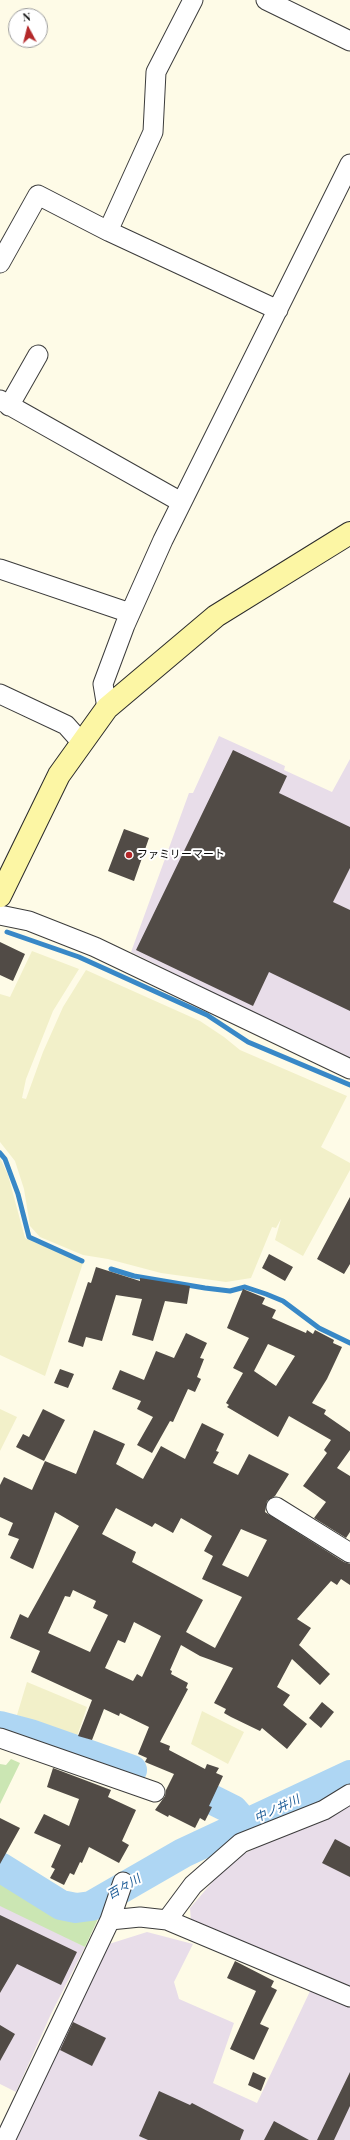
<!DOCTYPE html>
<meta charset="utf-8">
<style>
body{margin:0}
#map{position:relative;width:350px;height:2140px;overflow:hidden;background:#fefbe7;font-family:"Playfair Display",serif}
canvas{display:block}
.north{position:absolute;left:8px;top:8px;width:40px;height:40px;box-sizing:border-box;background:#fff;border:1px solid #9d9d9d;border-radius:50%;rotate:353deg;font-size:11px;font-weight:700;line-height:16px;text-align:center;color:#090909}
.north::after{content:'';display:block;margin:auto;width:14px;height:18px;background:#b32829;clip-path:polygon(50% 0,100% 100%,50% 72%,0 100%)}
</style>
<div id="map">
<canvas width="350" height="2140"></canvas>
<div class="north">N</div>
</div>
<script>
const g = document.querySelector('canvas').getContext('2d');
g.lineJoin = 'round';
function fillPath(path, color) { g.fillStyle = color; g.fill(path, 'evenodd'); }
const toPath = rows => new Path2D(rows.map(r => 'M' + r).join(''));
function stroke(path, color, width, dash) { g.strokeStyle = color; g.lineWidth = width; g.lineCap = dash ? 'butt' : 'round'; g.setLineDash(dash || []); g.stroke(path); }
function drawText(font, color, halo, rows, align = 'center') {
  g.font = font + ' "Playfair Display","Noto Sans JP",serif'; g.lineWidth = 4; g.setLineDash([]); g.textBaseline = 'middle'; g.strokeStyle = halo; g.fillStyle = color; for (const [text, x, y, turn = 0] of rows) {
    g.save(); g.translate(x, y); g.rotate((+turn || 0) * Math.PI / 180); g.textAlign = isNaN(turn) ? turn : align; if (halo) g.strokeText(text, 0, 0); g.fillText(text, 0, 0); g.restore();
  }
}
const industrial = toPath([
 [219,736,285,766,284,770,332,792,350,759,350,1060,131,952,189,793,193,793],
 [350,1804,350,1987,191,1921,190,1908,215,1879,239,1856],
 [0,1903,85,1947,51,2014,16,2092,0,2084],
 [147,1932,193,1944,174,1982,179,1999,234,2023,213,2083,257,2103,312,1987,350,2006,350,2140,15,2140,109,1944]
]);
const farmland = toPath([
 [32,951,79,969,53,1011,26,1079,22,1098,26,1099,43,1052,63,1007,86,970,200,1021,224,1037,240,1050,347,1096,321,1147,350,1163,350,1170,303,1256,275,1240,281,1219,276,1228,272,1227,251,1278,226,1282,161,1273,108,1259,83,1255,40,1237,30,1226,24,1189,15,1161,0,1142,0,994,10,997],
 [0,1158,8,1175,25,1238,83,1263,45,1376,0,1355],
 [0,1409,17,1417,0,1451],
 [27,1682,87,1707,77,1736,17,1715],
 [202,1711,244,1732,228,1764,191,1744]
]);
const green = toPath([
 [11,1759,20,1763,0,1804,0,1764,6,1765],
 [0,1874,58,1909,80,1912,98,1908,102,1910,85,1947,0,1906]
]);
const stream = toPath([
 [7,932,79,957,207,1015,248,1042,350,1085],
 [0,1153,5,1159,18,1194,29,1237,82,1261],
 [111,1269,134,1276,205,1288,230,1291,245,1287,266,1294,283,1301,319,1328,350,1343]
]);
const river = toPath([
 [0,1726,30,1734,132,1770],
 [207,1797,233,1810,240,1818,248,1822],
 [0,1867,61,1905,76,1908,91,1906,183,1853,350,1775]
]);
const building = toPath([
 [233,750,287,776,279,793,350,827,350,868,333,902,350,910,350,1011,269,972,253,1006,136,950],
 [124,829,149,838,134,881,108,871],
 [0,942,25,954,13,981,0,975],
 [350,1197,350,1264,344,1274,317,1259],
 [269,1254,293,1267,285,1281,262,1268],
 [96,1267,140,1281,140,1278,190,1286,187,1304,165,1301,153,1341,132,1335,142,1299,116,1295,102,1341,86,1337,83,1347,68,1342,88,1282,91,1283],
 [243,1289,265,1298,262,1304,276,1310,272,1318,306,1333,307,1330,313,1334,315,1330,334,1340,333,1343,342,1347,327,1379,312,1403,326,1410,324,1414,350,1432,350,1450,337,1468,350,1476,350,1532,346,1538,314,1518,326,1502,303,1486,327,1453,324,1450,331,1440,289,1416,278,1437,227,1407,229,1405,226,1403,243,1373,233,1368,249,1338,227,1328],
 [268,1344,295,1356,276,1386,254,1371],
 [186,1333,207,1343,200,1358,204,1359,197,1377,201,1379,195,1392,188,1389,173,1422,170,1421,152,1453,137,1445,153,1417,137,1409,141,1401,112,1389,120,1370,144,1380,156,1351,174,1358],
 [60,1369,74,1374,68,1388,54,1383],
 [43,1409,65,1420,44,1461,16,1447,23,1434,29,1437],
 [202,1423,224,1434,216,1451,219,1452,213,1463,238,1475,249,1454,289,1474,275,1496,267,1501,265,1512,344,1562,350,1564,350,1585,341,1579,337,1585,331,1581,297,1619,311,1628,299,1645,330,1674,320,1685,292,1659,277,1687,290,1695,283,1705,307,1724,287,1749,262,1728,260,1731,231,1717,224,1713,226,1709,214,1703,233,1668,200,1656,181,1645,170,1670,172,1671,171,1674,188,1683,186,1688,188,1689,160,1742,170,1746,169,1750,205,1769,207,1764,219,1768,216,1773,223,1776,209,1806,212,1807,205,1821,200,1818,195,1828,169,1815,168,1817,155,1810,165,1796,166,1790,174,1774,145,1762,147,1758,138,1754,149,1727,120,1713,119,1716,104,1709,92,1740,78,1736,92,1700,31,1672,40,1651,10,1638,20,1614,28,1618,79,1526,55,1512,33,1569,10,1558,19,1539,8,1535,13,1523,0,1517,0,1485,4,1477,32,1490,45,1461,76,1474,94,1430,125,1444,116,1464,143,1479,161,1446,185,1459],
 [116,1508,152,1527,155,1523,173,1533,181,1518,212,1536,204,1551,213,1556,202,1579,242,1597,215,1648,186,1632,203,1600,132,1562,136,1552,102,1534],
 [241,1529,267,1540,248,1577,222,1565],
 [73,1590,96,1601,93,1608,108,1615,90,1652,48,1633,65,1596,70,1597],
 [134,1622,161,1636,142,1677,137,1674,133,1681,105,1668,118,1640,125,1643],
 [322,1702,334,1712,321,1728,309,1718],
 [53,1768,111,1790,108,1797,136,1810,122,1841,129,1845,119,1863,89,1847,82,1863,80,1862,74,1875,70,1873,64,1885,50,1878,55,1869,51,1867,61,1845,34,1833,44,1814,69,1826,79,1799,47,1787],
 [0,1818,20,1828,0,1864],
 [335,1839,350,1847,350,1877,322,1863],
 [0,1915,77,1952,61,1985,17,1964,0,1993],
 [235,1961,274,1981,271,1987,277,1990,260,2024,269,2028,254,2060,230,2049,256,1991,227,1978],
 [73,2022,106,2038,92,2066,60,2050],
 [0,2025,15,2034,0,2061],
 [253,2072,266,2078,261,2091,248,2085],
 [350,2072,350,2106,334,2140,317,2140],
 [159,2091,190,2105,192,2103,244,2130,240,2140,148,2140,139,2136],
 [274,2121,309,2140,264,2140]
]);
const street = toPath([
 [266,0,350,41],
 [108,231,153,132,156,72,193,0],
 [0,263,38,195,108,231,278,310],
 [0,400,181,502],
 [9,406,38,355],
 [0,569,130,613],
 [0,694,66,725,82,743],
 [107,708,103,684,125,625,163,540,350,164],
 [0,915,29,921,95,947,350,1069],
 [276,1507,350,1553],
 [0,1738,155,1792],
 [110,1920,140,1917,167,1920,350,1997],
 [167,1920,193,1885,241,1843,324,1810,350,1794],
 [5,2140,110,1920,123,1882]
]);
const secondary = toPath([
 [0,896,59,775,107,708,216,616,350,533]
]);
const markers = [
 [129,855,4,"#b32829"]
];
const poiNames = [
 ["ファミリーマート",137,855]
];
const waterNames = [
 ["中ノ井川",277,1809,-25],
 ["百々川",124,1887,-30]
];
fillPath(industrial, '#e8dde9');
fillPath(farmland, '#f2f0c9');
fillPath(green, '#cbe6b3');
stroke(stream, '#3888c7', 5);
stroke(river, '#aed6f3', 30);
fillPath(building, '#514b46');
stroke(street, '#3c3c3c', 21);
stroke(secondary, '#2b2b2b', 24);
stroke(street, '#fff', 19);
stroke(secondary, '#fcf6a4', 22);
for (const [x, y, r, color] of markers) { const dot = new Path2D(); dot.arc(x, y, r, 0, 2 * Math.PI); g.fillStyle = color; g.fill(dot); stroke(dot, '#fff', 1.5); }
drawText('11px', '#090909', '#fff', poiNames, 'left');
drawText('italic 12px', '#195995', '#fff', waterNames);
</script>
